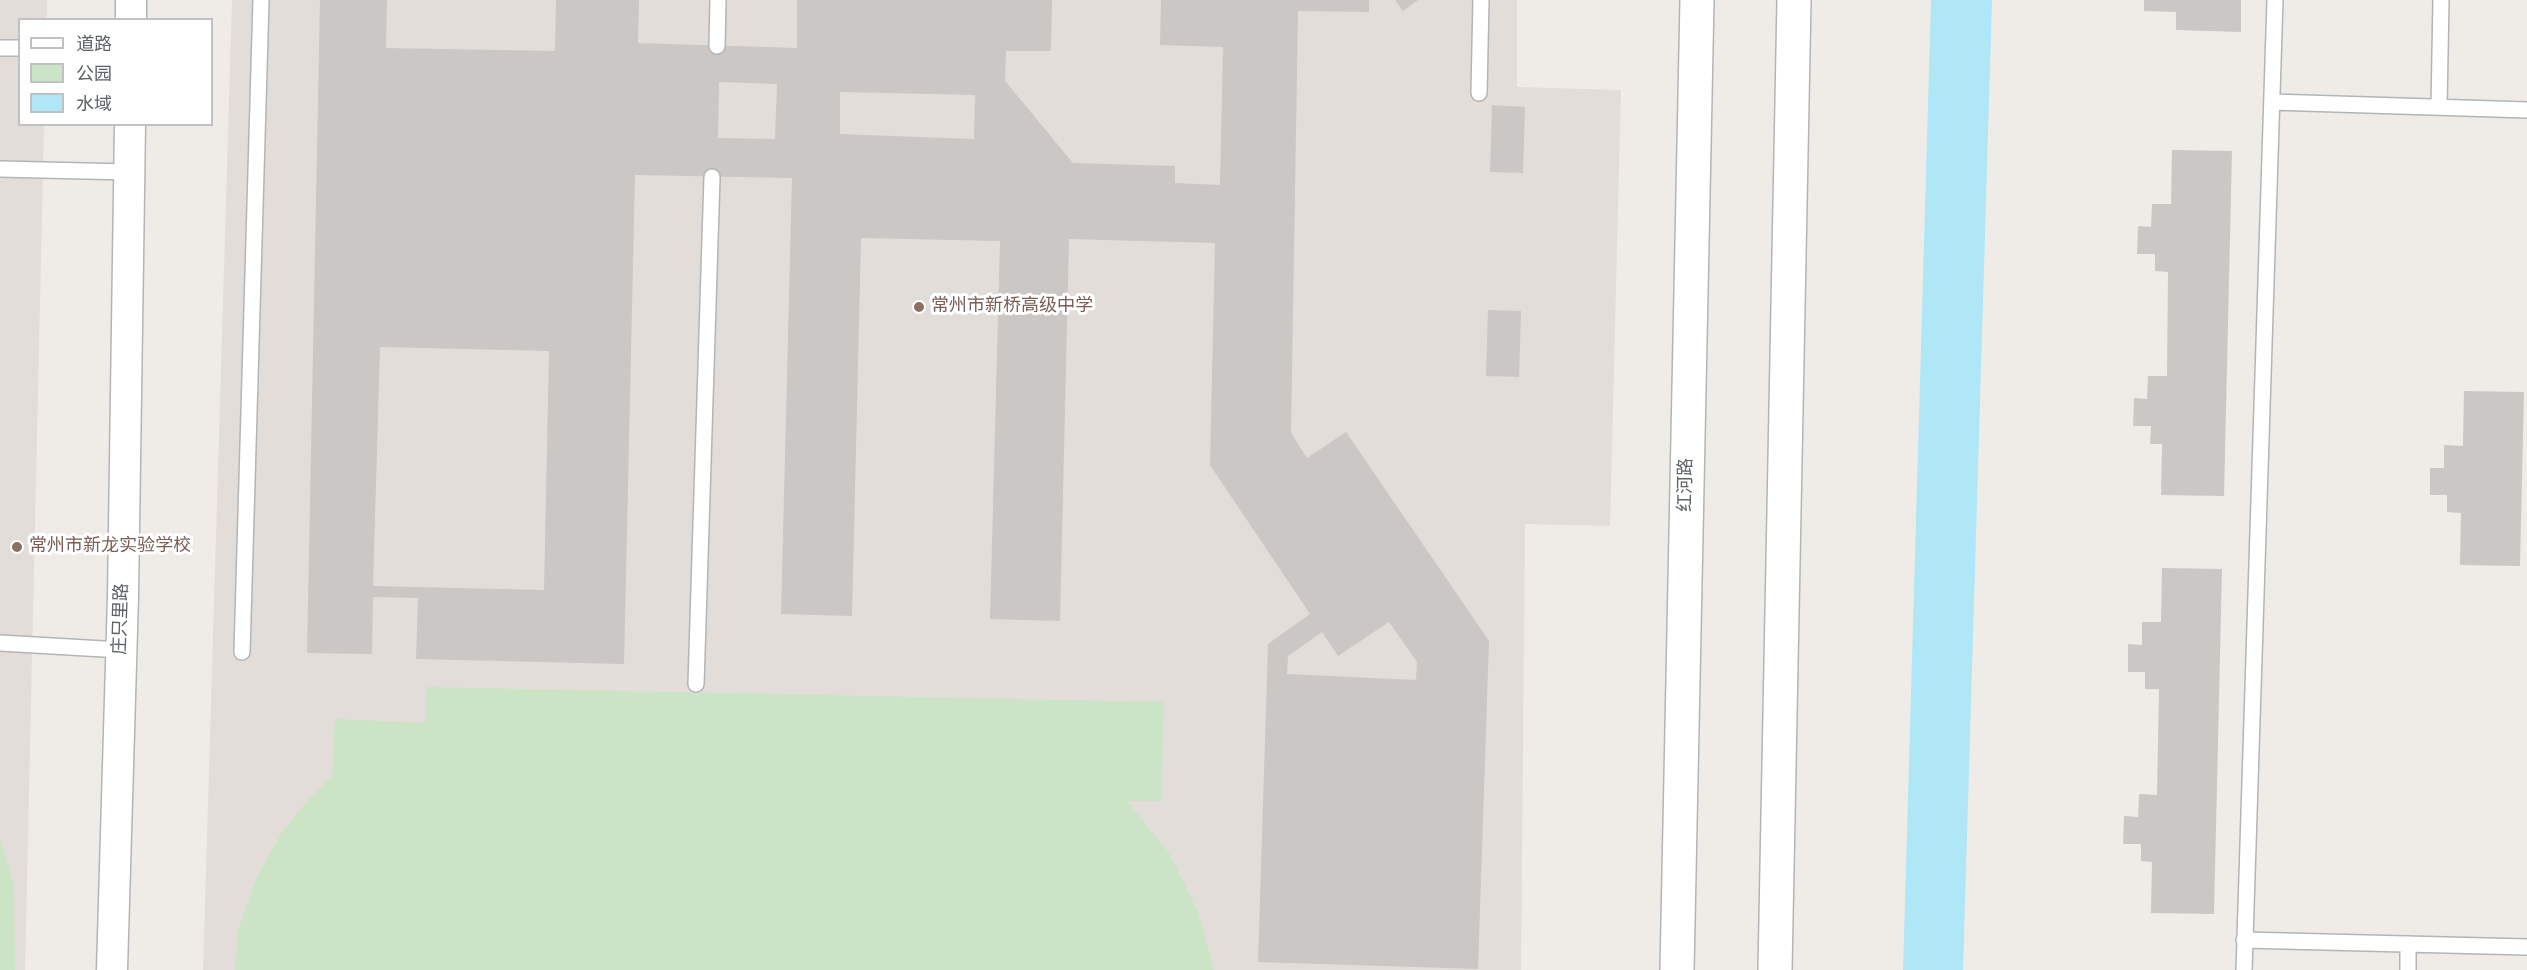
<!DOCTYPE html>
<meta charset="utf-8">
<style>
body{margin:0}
#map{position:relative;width:2527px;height:970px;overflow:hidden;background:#efece7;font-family:"Source Sans 3","Noto Sans SC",sans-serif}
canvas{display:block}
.legend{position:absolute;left:18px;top:18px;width:195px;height:108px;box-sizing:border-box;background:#fff;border:2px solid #bfc1c2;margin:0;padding:8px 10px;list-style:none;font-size:18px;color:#5e6366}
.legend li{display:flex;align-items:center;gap:12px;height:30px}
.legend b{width:30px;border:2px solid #bfc1c2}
</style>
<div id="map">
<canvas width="2527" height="970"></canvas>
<ul class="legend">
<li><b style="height:8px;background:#fff"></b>道路</li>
<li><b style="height:16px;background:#cce4c6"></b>公园</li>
<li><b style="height:16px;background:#afe7f7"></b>水域</li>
</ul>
</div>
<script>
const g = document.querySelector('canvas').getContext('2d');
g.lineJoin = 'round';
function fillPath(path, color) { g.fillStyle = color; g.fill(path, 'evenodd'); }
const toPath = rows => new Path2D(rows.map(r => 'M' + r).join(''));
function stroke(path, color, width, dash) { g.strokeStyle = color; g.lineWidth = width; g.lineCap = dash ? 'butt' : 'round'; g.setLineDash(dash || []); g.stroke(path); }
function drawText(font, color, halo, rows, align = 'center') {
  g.font = font + ' "Source Sans 3","Noto Sans SC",sans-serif'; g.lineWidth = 6; g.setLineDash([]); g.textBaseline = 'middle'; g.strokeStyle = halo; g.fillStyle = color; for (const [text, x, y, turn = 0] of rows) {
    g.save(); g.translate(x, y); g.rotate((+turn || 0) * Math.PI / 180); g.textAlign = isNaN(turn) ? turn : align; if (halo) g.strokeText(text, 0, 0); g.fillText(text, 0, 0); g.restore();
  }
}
const education = toPath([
 [0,0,47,0,47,19,20,20,20,124,44,125,25,970,0,970],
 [232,0,1517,0,1517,87,1621,90,1610,526,1525,524,1521,970,203,970]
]);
const green = toPath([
 [426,687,1164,702,1161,801,1127,801,1169,853,1198,912,1214,970,235,970,238,931,256,879,282,832,312,796,332,776,335,719,425,723],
 [0,840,14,885,15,970,0,970]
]);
const water = toPath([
 [1931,0,1992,0,1963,970,1903,970]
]);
const building = toPath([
 [320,0,387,0,386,48,555,51,556,0,639,0,638,43,797,48,797,0,1052,0,1051,51,1006,51,1005,81,1073,163,1175,166,1175,183,1220,185,1223,47,1160,45,1161,0,1369,0,1369,12,1298,11,1291,433,1307,458,1346,432,1489,641,1478,969,1258,962,1268,644,1310,614,1210,465,1215,243,1069,239,1060,621,990,619,1000,241,861,238,852,616,781,614,792,178,635,175,624,664,416,659,418,598,373,597,372,654,307,653],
 [719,82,777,84,775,139,718,138],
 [840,92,975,95,974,139,840,134],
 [380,347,549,351,544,590,373,586],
 [1389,622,1417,662,1416,680,1287,674,1288,656,1322,632,1338,656],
 [1395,0,1418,0,1403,11],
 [2144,0,2241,0,2241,32,2176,30,2176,12,2144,11],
 [1492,105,1525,107,1523,173,1490,172],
 [2172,150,2232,151,2224,496,2161,495,2162,444,2150,444,2151,426,2133,426,2134,398,2147,399,2148,376,2167,376,2168,272,2155,271,2155,254,2137,254,2138,226,2151,227,2152,204,2171,204],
 [1488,310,1521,311,1519,377,1486,376],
 [2464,391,2524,392,2520,566,2460,565,2461,513,2447,512,2447,495,2430,495,2430,468,2444,468,2444,445,2463,446],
 [2162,568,2222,569,2214,914,2151,913,2152,862,2141,861,2141,844,2123,844,2124,816,2138,817,2139,794,2157,795,2159,689,2145,689,2145,672,2128,672,2128,644,2142,645,2142,622,2161,622]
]);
const service = toPath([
 [717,46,718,0],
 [0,48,20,48],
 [1479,93,1481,0],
 [2272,102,2527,110],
 [2439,107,2441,0],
 [0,169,129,172],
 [0,643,121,650],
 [242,652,261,0],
 [696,684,712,177],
 [2244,940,2527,947],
 [2244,970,2275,0],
 [2408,970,2408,944]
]);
const minor = toPath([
 [131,20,131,0],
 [112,970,123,596,130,124]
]);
const tertiary = toPath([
 [1677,970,1697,0],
 [1775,970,1794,0]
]);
const markers = [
 [919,307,6,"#8d6e63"],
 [17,547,6,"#8d6e63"]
];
const educationNames = [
 ["常州市新桥高级中学",931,307],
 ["常州市新龙实验学校",29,547]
];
const streetNames = [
 ["红河路",1687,485,-89],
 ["庄只里路",122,619,-88]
];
fillPath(education, '#e2ddd8');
fillPath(green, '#cce4c6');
fillPath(water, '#afe7f7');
fillPath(building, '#cbc7c4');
stroke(service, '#b2b5b8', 18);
stroke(minor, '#b2b5b8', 33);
stroke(tertiary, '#b2b5b8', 36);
stroke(service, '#fff', 15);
stroke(minor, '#fff', 30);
stroke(tertiary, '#fff', 33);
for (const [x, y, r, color] of markers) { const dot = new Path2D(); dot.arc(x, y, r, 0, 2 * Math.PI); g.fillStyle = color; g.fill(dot); stroke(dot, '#fff', 2); }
drawText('18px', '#785e54', '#fff', educationNames, 'left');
drawText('18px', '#5e6366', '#fff', streetNames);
</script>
